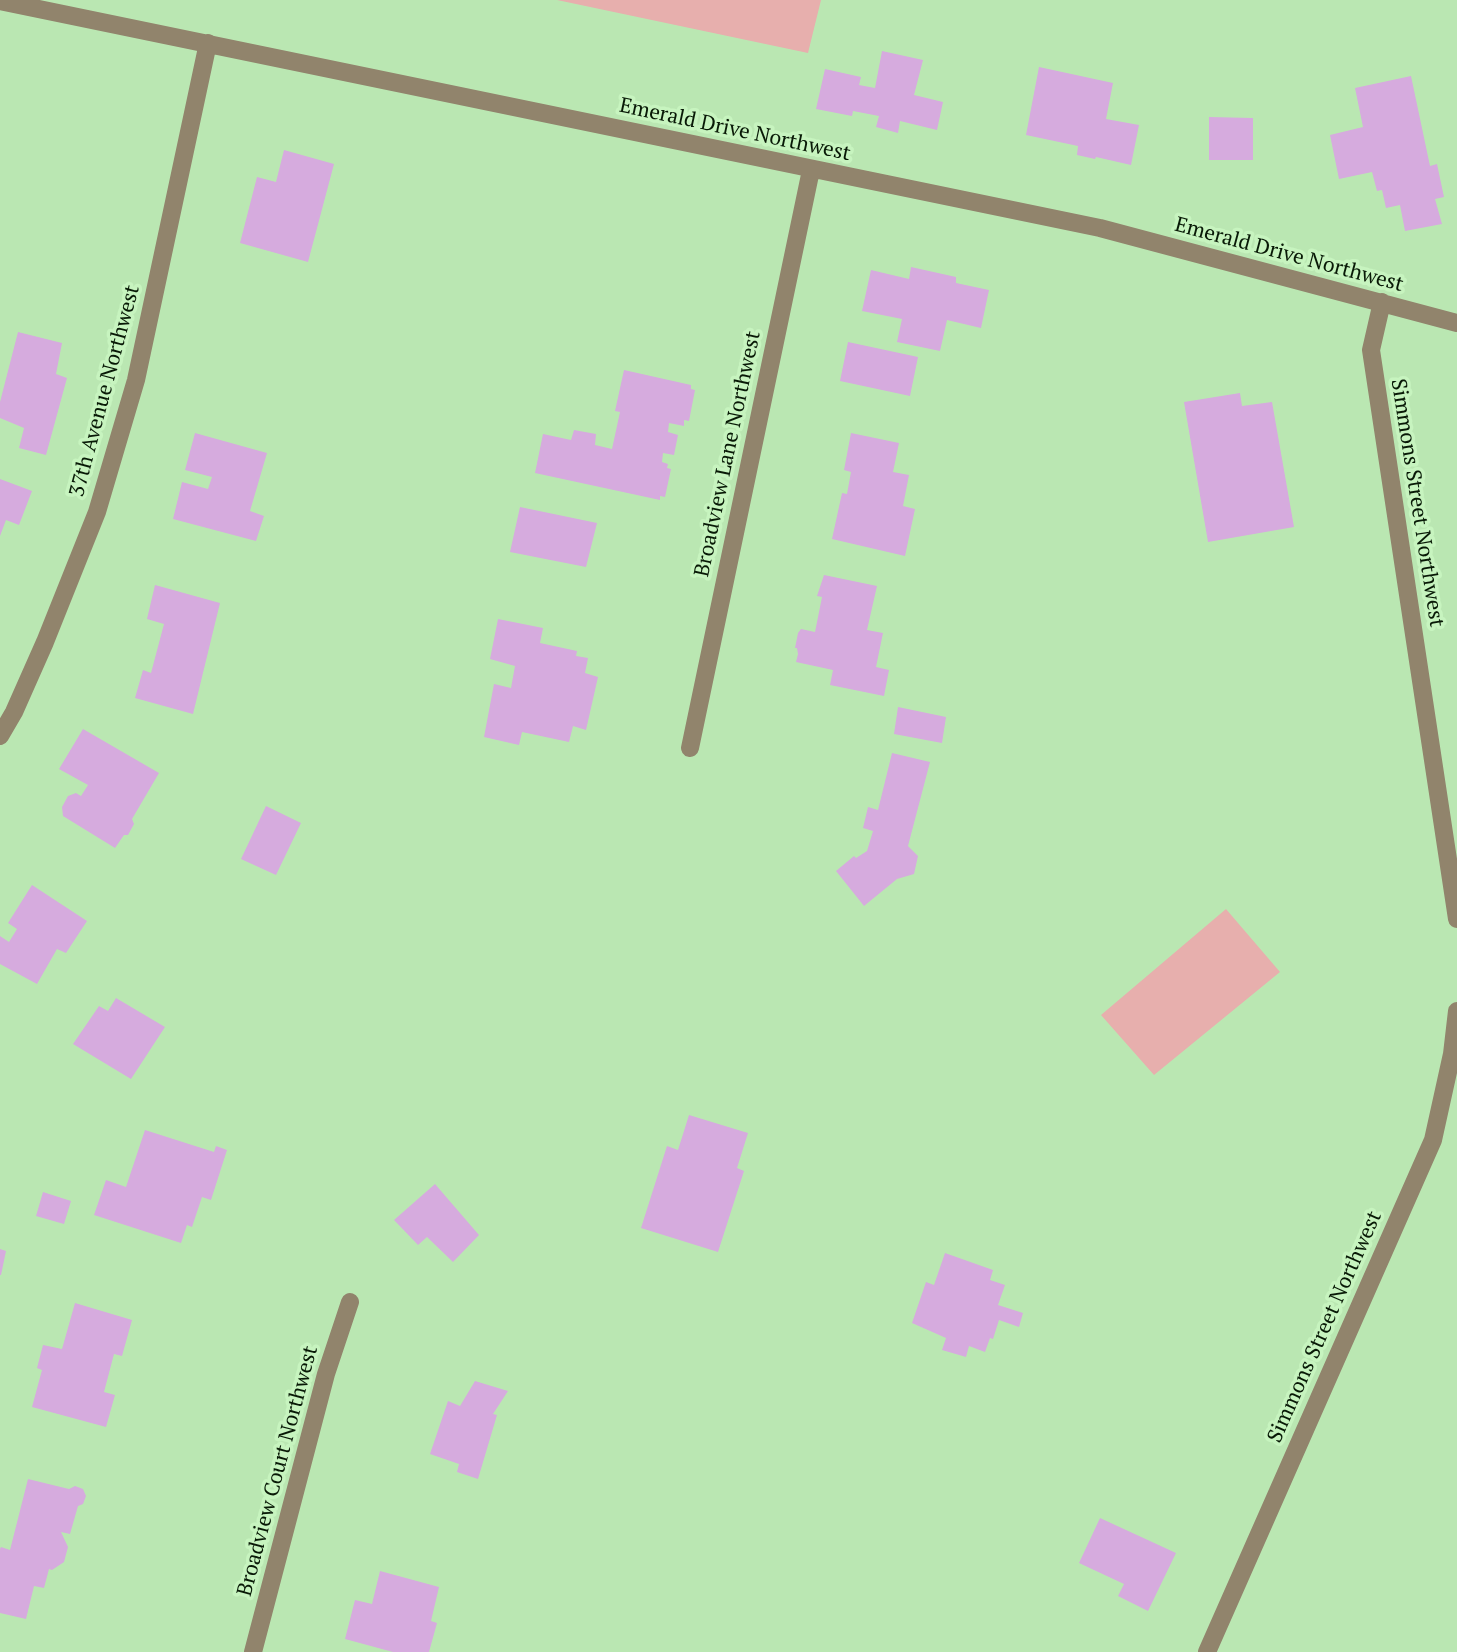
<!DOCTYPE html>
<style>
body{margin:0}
canvas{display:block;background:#bae7b2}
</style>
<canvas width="1457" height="1652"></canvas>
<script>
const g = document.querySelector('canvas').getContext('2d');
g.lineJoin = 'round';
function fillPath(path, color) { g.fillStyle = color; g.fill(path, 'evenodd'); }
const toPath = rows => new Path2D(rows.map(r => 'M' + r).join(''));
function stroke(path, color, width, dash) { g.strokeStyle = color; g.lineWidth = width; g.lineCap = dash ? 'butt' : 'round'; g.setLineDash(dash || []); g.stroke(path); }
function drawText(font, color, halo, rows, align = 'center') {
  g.font = font + ' "PT Serif",serif'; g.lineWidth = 7; g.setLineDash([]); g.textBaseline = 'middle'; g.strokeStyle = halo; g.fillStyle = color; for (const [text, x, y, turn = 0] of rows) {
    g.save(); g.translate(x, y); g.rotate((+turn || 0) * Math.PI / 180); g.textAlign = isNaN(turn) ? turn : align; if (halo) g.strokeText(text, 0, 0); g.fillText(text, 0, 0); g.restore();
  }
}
const green = toPath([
 [557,0,821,0,808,53],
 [1226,909,1280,972,1154,1075,1101,1015]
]);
const building = toPath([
 [882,51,923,60,914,95,943,102,937,130,900,121,898,133,876,127,879,116,853,111,852,116,816,109,825,69,861,77,859,85,875,88],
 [1039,67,1113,83,1106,119,1139,125,1131,165,1096,157,1095,159,1077,155,1078,146,1026,135],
 [1411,76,1430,166,1437,164,1444,197,1435,199,1442,224,1405,231,1400,205,1386,208,1382,190,1377,191,1372,172,1339,179,1330,135,1363,127,1355,88],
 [1209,117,1253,118,1253,160,1209,160],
 [284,150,334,164,308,262,240,243,257,177,276,182],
 [911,267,956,277,956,283,989,290,981,328,947,320,940,351,897,342,902,319,862,311,871,270,909,279],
 [18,332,62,343,56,374,67,378,46,455,19,448,24,428,0,418,0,402],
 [848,342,918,357,910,396,840,381],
 [624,370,691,385,691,389,695,390,689,421,684,420,684,426,669,423,668,432,678,435,674,455,663,453,662,462,668,464,667,468,671,469,665,497,660,496,660,500,535,473,543,434,571,440,574,430,596,434,595,445,612,449,620,412,615,411],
 [1240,393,1242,406,1272,402,1294,527,1208,542,1184,402],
 [195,433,267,453,250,511,264,516,256,541,173,519,182,482,208,489,212,477,185,470],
 [851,433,899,443,893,472,909,475,903,506,915,509,905,556,832,539,842,493,847,494,851,472,844,470],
 [0,479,32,491,19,525,6,520,0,536],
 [520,507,597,523,586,567,510,552],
 [824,575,877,586,867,630,883,633,876,667,889,670,884,696,830,685,833,670,796,662,798,654,797,648,795,648,798,633,801,629,815,632,822,597,817,596],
 [155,585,220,603,193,714,135,698,143,670,151,673,164,624,147,619],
 [498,619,543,628,540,643,577,651,576,656,588,658,585,673,598,677,586,730,573,726,569,742,522,732,519,745,484,737,494,684,511,688,515,666,490,659],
 [898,707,946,717,942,743,894,734],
 [83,729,159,773,132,819,134,824,128,835,124,835,115,848,63,816,62,807,68,796,76,793,81,796,88,785,59,769],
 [892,753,930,762,908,846,918,856,914,874,897,879,864,906,836,871,854,856,856,858,867,851,873,831,863,828,868,807,878,810],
 [266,806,301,823,276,875,241,859],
 [32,885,87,921,66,953,57,949,37,984,0,964,0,936,9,942,17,929,8,923],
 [116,998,165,1027,131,1079,73,1044,99,1006,108,1011],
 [689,1115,748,1133,737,1168,744,1171,718,1252,641,1228,667,1146,678,1150],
 [145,1130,214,1152,216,1146,227,1150,211,1200,202,1197,192,1227,187,1225,181,1243,94,1215,106,1180,126,1187],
 [435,1184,479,1235,453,1262,427,1237,418,1245,394,1220],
 [43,1192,71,1201,64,1224,36,1216],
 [0,1249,6,1251,1,1275,0,1275],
 [945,1253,993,1270,990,1280,1005,1285,998,1305,1023,1313,1019,1327,999,1320,993,1339,990,1338,985,1352,969,1346,966,1357,942,1350,946,1338,912,1323,926,1282,934,1285],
 [75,1303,132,1320,122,1356,114,1354,104,1392,115,1395,106,1427,32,1407,42,1370,37,1368,43,1345,62,1349],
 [475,1381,508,1391,493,1414,497,1415,478,1479,457,1472,459,1464,430,1454,448,1401,460,1406],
 [28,1479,69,1489,75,1486,83,1489,86,1496,83,1504,78,1506,70,1534,61,1532,68,1547,64,1562,52,1570,49,1569,44,1588,34,1586,26,1619,0,1613,0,1549,1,1547,10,1550],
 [1100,1518,1176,1553,1148,1611,1118,1596,1124,1584,1079,1563],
 [380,1571,439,1587,431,1621,437,1623,429,1652,393,1652,345,1639,355,1600,372,1604]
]);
const street = toPath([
 [0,1,1100,228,1457,323],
 [1382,302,1371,350,1457,919],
 [0,736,14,712,45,642,97,512,136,380,208,43],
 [690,748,811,170],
 [253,1652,326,1374,350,1302],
 [1207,1652,1433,1140,1452,1054,1457,1011]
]);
const streetNames = [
 ["Emerald Drive Northwest",735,130,12],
 ["Emerald Drive Northwest",1289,255,15],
 ["37th Avenue Northwest",105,391,-75],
 ["Broadview Lane Northwest",728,454,-78],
 ["Simmons Street Northwest",1417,503,81],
 ["Simmons Street Northwest",1325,1327,-66],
 ["Broadview Court Northwest",278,1471,-75]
];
fillPath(green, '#e7afad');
fillPath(building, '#d6abde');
stroke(street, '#91846c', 18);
drawText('21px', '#081906', '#c7f4bf', streetNames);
</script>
